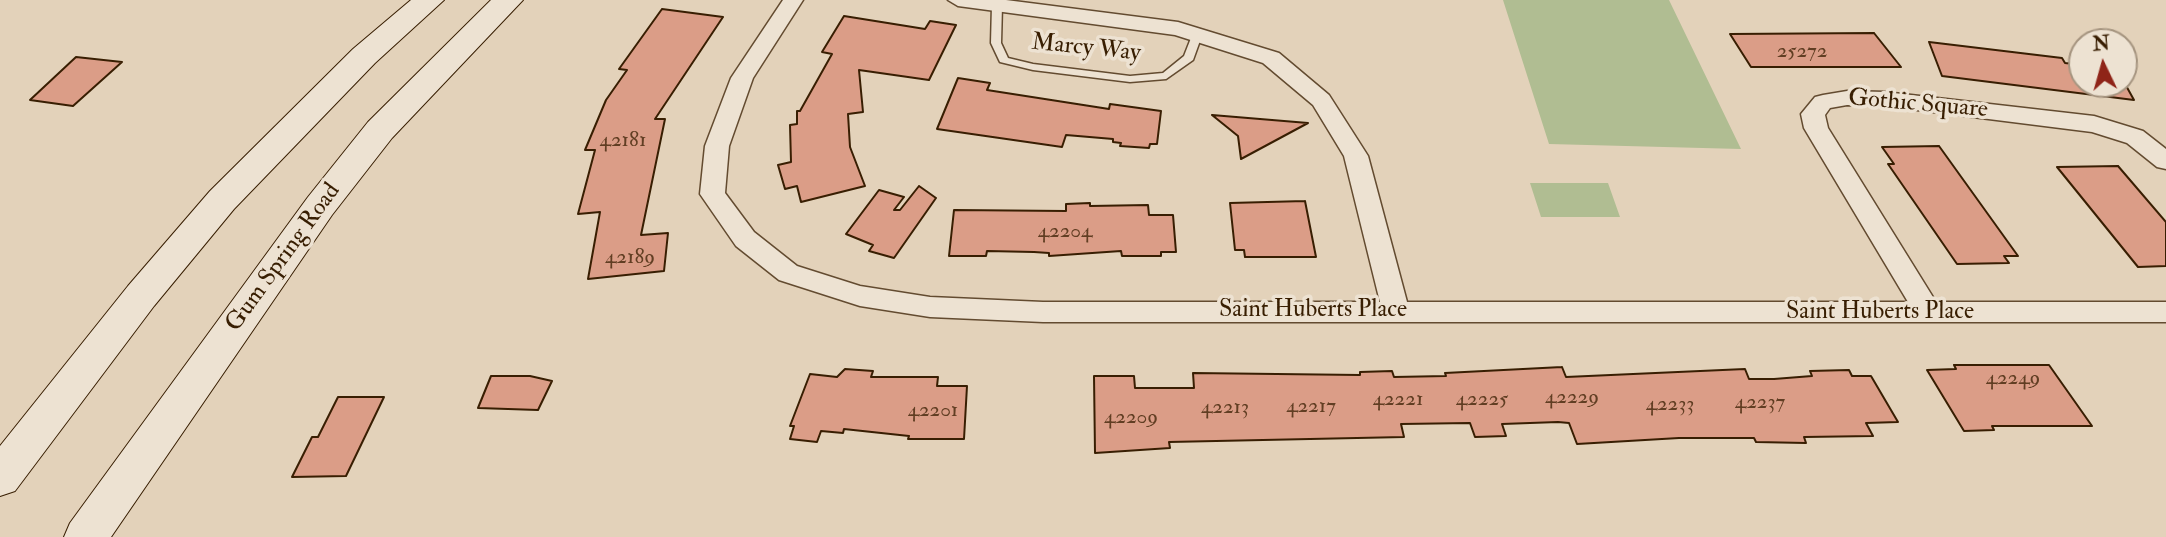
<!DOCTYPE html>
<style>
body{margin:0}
#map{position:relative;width:2166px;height:537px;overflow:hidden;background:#e3d2ba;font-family:"IM FELL Double Pica",serif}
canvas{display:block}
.north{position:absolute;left:2068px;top:28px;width:70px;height:70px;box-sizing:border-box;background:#ede2d2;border:2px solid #a5947f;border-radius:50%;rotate:355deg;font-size:19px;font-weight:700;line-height:28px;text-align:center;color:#381e02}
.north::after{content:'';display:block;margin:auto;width:24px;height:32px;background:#8f2418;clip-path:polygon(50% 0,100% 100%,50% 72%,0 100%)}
</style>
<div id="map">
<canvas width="2166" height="537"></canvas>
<div class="north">N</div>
</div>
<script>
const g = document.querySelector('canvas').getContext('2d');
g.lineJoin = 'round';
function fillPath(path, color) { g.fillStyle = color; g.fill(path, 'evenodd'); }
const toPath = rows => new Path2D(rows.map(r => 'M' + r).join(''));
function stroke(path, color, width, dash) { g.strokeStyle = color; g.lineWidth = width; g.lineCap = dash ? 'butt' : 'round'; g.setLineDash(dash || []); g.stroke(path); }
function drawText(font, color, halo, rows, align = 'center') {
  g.font = font + ' "IM FELL Double Pica",serif'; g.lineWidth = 7; g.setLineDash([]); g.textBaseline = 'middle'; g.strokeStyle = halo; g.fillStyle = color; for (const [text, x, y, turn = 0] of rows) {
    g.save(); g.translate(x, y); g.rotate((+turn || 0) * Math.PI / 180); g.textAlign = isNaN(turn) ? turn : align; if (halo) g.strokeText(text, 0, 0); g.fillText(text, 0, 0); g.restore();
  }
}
const green = toPath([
 [1503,0,1669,0,1741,149,1549,144],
 [1530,183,1608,183,1620,217,1541,217]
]);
const building = toPath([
 [662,9,723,17,655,119,665,119,641,235,668,233,664,271,588,279,600,212,578,214,595,150,585,150,606,100,627,70,619,69,662,9],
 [844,16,925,29,930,21,956,25,929,80,859,70,863,112,848,114,850,147,865,186,801,202,797,186,785,189,778,165,791,162,790,125,797,124,797,111,800,111,832,54,822,52,844,16],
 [1874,33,1901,67,1751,67,1730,34,1874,33],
 [1929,42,2062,58,2065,63,2082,65,2082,84,2124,82,2134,100,1942,76,1929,42],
 [76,57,122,62,73,106,30,100,76,57],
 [958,78,990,83,987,90,1109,109,1110,104,1161,111,1157,144,1150,144,1149,148,1120,146,1121,143,1113,142,1113,139,1066,135,1062,147,937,129,958,78],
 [1212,115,1308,123,1241,159,1238,136,1212,115],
 [1939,146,2018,256,2004,256,2009,263,1957,264,1888,164,1894,164,1882,147,1939,146],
 [2118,166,2166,222,2166,266,2138,267,2057,167,2118,166],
 [919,186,936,198,894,258,869,251,873,245,846,234,879,190,904,197,894,210,900,210,919,186],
 [1305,201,1316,257,1245,257,1244,250,1235,250,1230,203,1305,201],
 [1090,203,1090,206,1148,205,1149,215,1173,215,1176,252,1161,252,1161,256,1122,256,1121,251,1049,256,1049,253,1034,252,987,251,986,256,949,256,954,210,1066,211,1066,204,1090,203],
 [1954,365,2049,365,2092,426,1992,426,1994,430,1964,431,1927,370,1956,369,1954,365],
 [1562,367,1566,377,1745,369,1749,379,1774,379,1812,376,1810,371,1849,370,1852,376,1871,376,1898,422,1866,423,1873,436,1804,437,1806,443,1756,442,1754,438,1679,438,1577,444,1569,423,1558,422,1502,424,1506,436,1475,437,1470,423,1401,424,1404,437,1169,442,1170,448,1095,453,1094,376,1134,376,1135,388,1194,388,1193,373,1360,375,1360,372,1392,371,1394,377,1446,376,1445,373,1562,367],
 [845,369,873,371,871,377,938,377,937,386,967,386,964,439,908,439,909,436,844,429,843,433,821,431,817,442,790,439,794,426,790,426,810,374,837,377,845,369],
 [491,376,530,376,552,381,538,410,478,408,491,376],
 [338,397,384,397,346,476,292,477,312,437,318,437,338,397]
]);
const service = toPath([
 [997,2,1002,5,1001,43,1008,58,1033,64,1130,76,1163,73,1184,56,1193,33,1197,32,1202,35,1193,60,1166,79,1130,82,1033,70,1000,62,999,60,991,43,992,5,997,2]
]);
const minor = toPath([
 [783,0,803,0,753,78,729,146,725,193,754,232,797,266,860,286,930,297,1043,302,1380,302,1344,156,1313,105,1263,63,1175,35,958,6,948,0,1006,0,1178,22,1279,53,1329,95,1368,156,1407,302,1908,302,1804,128,1801,114,1815,97,1823,95,1847,91,1885,92,2094,116,2143,131,2166,149,2166,169,2157,167,2127,143,2092,132,1885,106,1847,105,1830,108,1825,115,1828,128,1936,302,2166,302,2166,322,1043,322,930,317,860,306,779,280,736,246,700,194,705,146,731,78,783,0]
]);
const secondary = toPath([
 [411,0,444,0,375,63,234,209,154,306,15,491,0,496,0,446,128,286,210,191,353,49,411,0],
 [491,0,523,0,392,138,332,215,111,537,64,537,70,523,308,197,368,122,491,0]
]);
const numberNames = [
 ["25272",1802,52],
 ["42181",623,141],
 ["42204",1065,232],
 ["42189",630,258],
 ["42249",2013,379],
 ["42229",1572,398],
 ["42221",1398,400],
 ["42225",1482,400],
 ["42237",1760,403],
 ["42233",1670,405],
 ["42217",1311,407],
 ["42213",1225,408],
 ["42201",933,411],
 ["42209",1131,418]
];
const streetNames = [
 ["Marcy Way",1086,49,6],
 ["Gothic Square",1918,105,5],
 ["Gum Spring Road",284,258,-54],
 ["Saint Huberts Place",1313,311],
 ["Saint Huberts Place",1880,313]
];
fillPath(green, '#b0bd92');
fillPath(building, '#db9d87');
stroke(building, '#381e02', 2);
stroke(service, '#634b30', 3);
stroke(minor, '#634b30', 3);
stroke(secondary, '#381e02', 2);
fillPath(service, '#ede2d2');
fillPath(minor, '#ede2d2');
fillPath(secondary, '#ede2d2');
drawText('21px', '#613e23', null, numberNames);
drawText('24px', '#381e02', '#ede2d2', streetNames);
</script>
